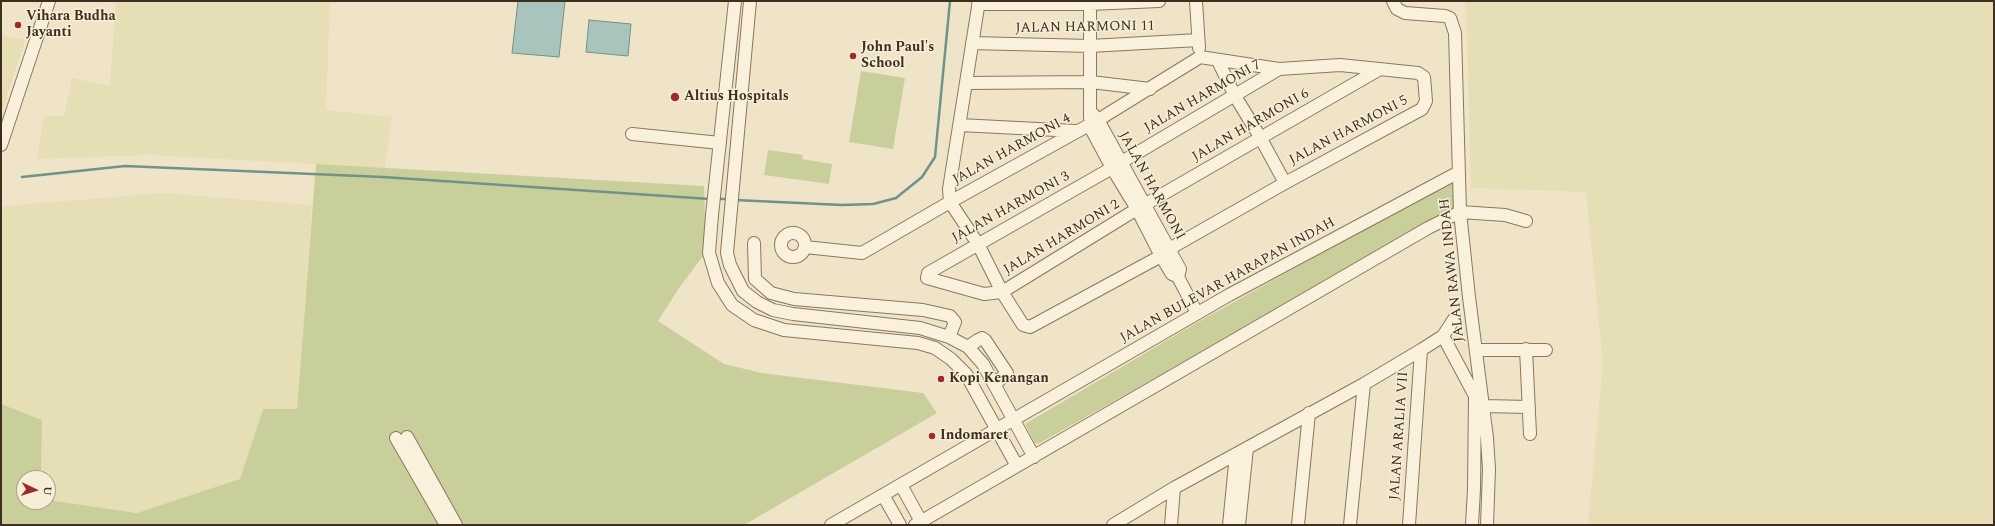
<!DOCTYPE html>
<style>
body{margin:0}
#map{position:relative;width:1995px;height:526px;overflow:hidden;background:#f0e4c8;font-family:Spectral,serif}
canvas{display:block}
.frame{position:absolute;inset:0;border:2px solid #3d2e20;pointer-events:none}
.north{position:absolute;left:16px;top:470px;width:40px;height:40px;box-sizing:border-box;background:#f7eed8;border:1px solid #ada18e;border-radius:50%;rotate:94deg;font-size:11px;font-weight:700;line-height:16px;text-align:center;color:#3d2e20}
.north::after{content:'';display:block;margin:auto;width:14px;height:18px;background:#9e2a2b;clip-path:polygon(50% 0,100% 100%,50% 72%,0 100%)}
</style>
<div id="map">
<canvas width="1995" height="526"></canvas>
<div class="frame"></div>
<div class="north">U</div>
</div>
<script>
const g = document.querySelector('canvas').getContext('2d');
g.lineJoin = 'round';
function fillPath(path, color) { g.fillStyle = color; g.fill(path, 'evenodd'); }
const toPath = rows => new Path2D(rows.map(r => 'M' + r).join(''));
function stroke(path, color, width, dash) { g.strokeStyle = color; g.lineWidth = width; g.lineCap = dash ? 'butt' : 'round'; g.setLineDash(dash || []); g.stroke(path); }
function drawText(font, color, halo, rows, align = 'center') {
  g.font = font + ' Spectral,serif'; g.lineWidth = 3; g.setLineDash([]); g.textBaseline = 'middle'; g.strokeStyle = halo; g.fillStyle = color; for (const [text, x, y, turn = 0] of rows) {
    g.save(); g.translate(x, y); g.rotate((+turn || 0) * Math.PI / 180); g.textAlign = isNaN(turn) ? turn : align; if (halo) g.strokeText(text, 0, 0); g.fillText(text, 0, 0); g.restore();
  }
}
const farmland = toPath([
 [116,1,330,1,326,110,392,117,385,168,150,155,37,159,44,116,64,116,72,78,110,86],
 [1466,1,1994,1,1994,525,1588,525,1603,363,1586,192,1471,188],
 [1,36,26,39,1,113],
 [162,193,312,205,297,409,263,409,240,479,137,513,48,500,48,478,41,478,42,420,1,404,1,216,4,206]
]);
const green = toPath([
 [861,71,905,78,893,149,849,142],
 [768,150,803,155,802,159,832,164,829,184,764,175],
 [316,164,704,186,706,252,679,288,658,321,724,364,762,373,923,393,937,413,744,525,1,525,1,404,42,420,41,478,24,478,24,502,48,502,48,500,137,513,240,479,263,409,297,409],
 [1451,181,1456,184,1457,207,1396,239,1315,288,1038,444,1034,443,1025,424,1191,326]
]);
const water = toPath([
 [518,1,565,1,559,57,512,53,518,1],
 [589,20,631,24,628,56,586,52,589,20]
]);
const stream = toPath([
 [22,177,125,166,383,177,710,199],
 [717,199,728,199],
 [735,200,842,205,873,204,896,198,922,177,935,157,950,1]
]);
const minor = toPath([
 [735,1,712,215,709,253,718,283,732,305,754,320,784,330,918,343,935,348,951,359,966,374,1017,466],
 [750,1,727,253,730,265,743,291,757,302,773,310,793,314,920,328,949,337,968,347,983,364,1034,457],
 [979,1,949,189,950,202,978,244,1002,292,1023,325,1030,327,1161,256],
 [1196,1,1199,48],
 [1393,1,1397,9,1405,13,1445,16,1450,18,1455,33,1460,212,1469,297,1487,438,1489,469,1487,525],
 [978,4,1090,4,1159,1],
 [972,43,1090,46,1198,40],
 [1218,61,1235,96,1260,137,1285,183],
 [966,83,1091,82,1150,89],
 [1090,111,1098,120,1180,269,1178,277],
 [1090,118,1090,1],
 [960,125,1076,131],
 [1089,125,1112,168,1137,209,1161,256,1172,274,1178,277,1197,313],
 [632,134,720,143],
 [1,145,49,1],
 [1120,163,1279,69],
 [1112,168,928,273,927,278,984,294,1002,292,1137,209,1380,69],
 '781 245a12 12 0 1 1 24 0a12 12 0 1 1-24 0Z',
 [754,243,755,279,771,293,794,299,923,310,950,316,955,322,949,337],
 [805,247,862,253,950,202,1098,120,1200,57],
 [1169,249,1285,183,1422,109,1426,101,1424,77,1418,73,1340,65,1279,69,1200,57],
 [1443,336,1475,396,1474,489,1472,525],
 [968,347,978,340,982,338,985,340,1007,373,995,384],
 [1526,349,1530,434],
 [1476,350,1546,350],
 [1483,406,1529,407],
 [407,437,456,525],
 [396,438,446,525],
 [901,485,923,525],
 [883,495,900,525],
 [831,525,1229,295,1459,172],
 [915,525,1428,228,1460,212,1505,215,1526,221],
 [1113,525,1174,488,1364,384,1421,350,1443,336,1454,319],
 [1171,525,1174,488],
 [1229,525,1236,454],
 [1239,525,1247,448],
 [1298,525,1309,413],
 [1350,525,1364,384],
 [1409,525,1421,350]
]);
const markers = [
 [18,25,4,"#9e2a2b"],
 [853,56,4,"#9e2a2b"],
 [675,97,5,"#9e2a2b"],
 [941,379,4,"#9e2a2b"],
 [932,436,4,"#9e2a2b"]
];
const poiNames = [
 ["Vihara Budha",26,17],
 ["Jayanti",26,33],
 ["John Paul's",861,48],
 ["School",861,64],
 ["Altius Hospitals",684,97],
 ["Kopi Kenangan",949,379],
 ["Indomaret",940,436]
];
const streetNames = [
 ["JALAN HARMONI 11",1085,28,-1],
 ["JALAN HARMONI 7",1203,97,-30],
 ["JALAN HARMONI 6",1251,126,-30],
 ["JALAN HARMONI 5",1349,131,-28],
 ["JALAN HARMONI 4",1012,150,-29],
 ["JALAN HARMONI",1151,186,61],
 ["JALAN HARMONI 3",1011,208,-29],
 ["JALAN HARMONI 2",1062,238,-31],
 ["JALAN RAWA INDAH",1453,270,-96],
 ["JALAN BULEVAR HARAPAN INDAH",1228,281,-29],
 ["JALAN ARALIA VII",1400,436,-86]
];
fillPath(farmland, '#e6deb5');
fillPath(green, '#c9cf9b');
fillPath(water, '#a9c4bc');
stroke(water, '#6f938a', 1);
stroke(stream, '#6f938a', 2.5);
stroke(minor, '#8d765c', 14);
stroke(minor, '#faf1dc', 12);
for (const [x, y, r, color] of markers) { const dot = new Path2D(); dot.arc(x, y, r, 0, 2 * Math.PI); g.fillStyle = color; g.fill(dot); stroke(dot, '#f7eed8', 1.5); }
drawText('bold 14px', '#3d2e20', '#f7eed8', poiNames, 'left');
drawText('14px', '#3d2e20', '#f7eed8', streetNames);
</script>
